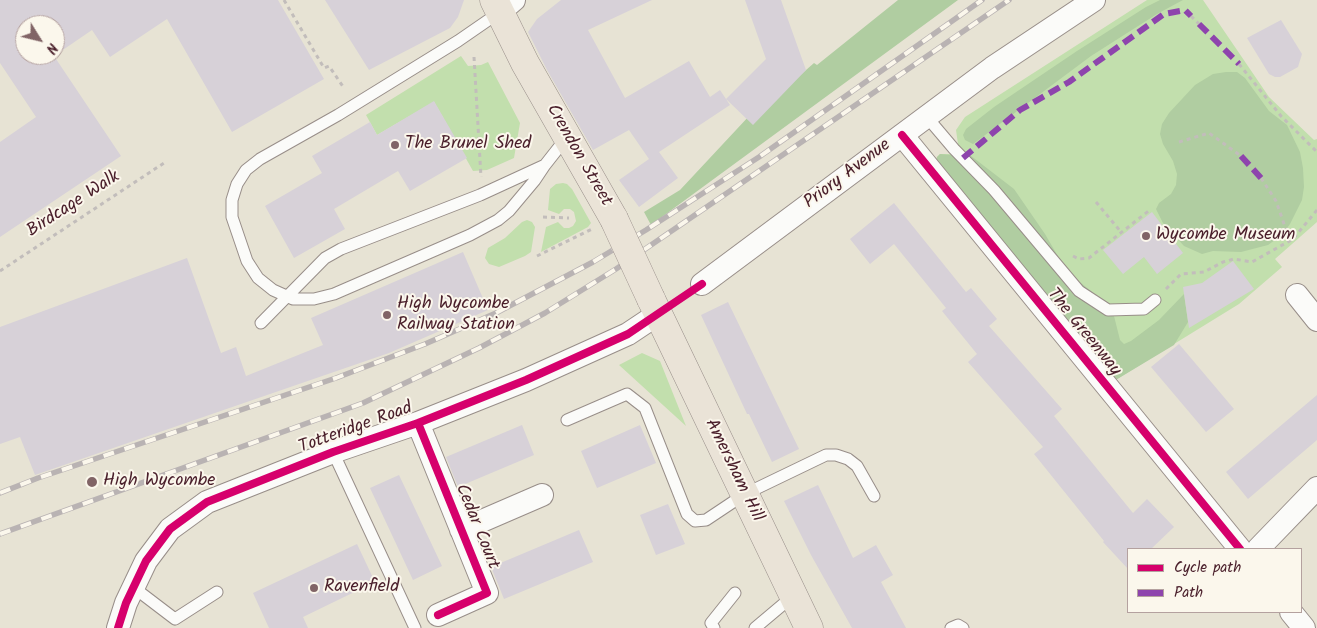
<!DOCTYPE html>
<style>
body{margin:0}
#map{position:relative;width:1317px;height:628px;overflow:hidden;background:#e7e3d4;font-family:Kalam,sans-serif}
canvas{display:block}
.legend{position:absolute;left:1127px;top:548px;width:175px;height:65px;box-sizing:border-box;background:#fbf7ec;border:1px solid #b4a19f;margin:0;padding:6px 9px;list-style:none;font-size:15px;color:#4a1f2b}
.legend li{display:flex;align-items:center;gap:10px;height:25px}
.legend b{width:25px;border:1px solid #b4a19f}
.north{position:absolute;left:15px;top:15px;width:50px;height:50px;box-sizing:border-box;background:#fbf7ec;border:1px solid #b4a19f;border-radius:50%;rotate:126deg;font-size:14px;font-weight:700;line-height:20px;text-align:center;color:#4a1f2b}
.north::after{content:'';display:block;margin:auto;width:18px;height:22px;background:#816466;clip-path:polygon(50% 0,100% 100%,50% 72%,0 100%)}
</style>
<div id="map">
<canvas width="1317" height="628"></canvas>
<ul class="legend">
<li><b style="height:6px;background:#d6006c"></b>Cycle path</li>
<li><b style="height:6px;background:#8e44ad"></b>Path</li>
</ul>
<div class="north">N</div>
</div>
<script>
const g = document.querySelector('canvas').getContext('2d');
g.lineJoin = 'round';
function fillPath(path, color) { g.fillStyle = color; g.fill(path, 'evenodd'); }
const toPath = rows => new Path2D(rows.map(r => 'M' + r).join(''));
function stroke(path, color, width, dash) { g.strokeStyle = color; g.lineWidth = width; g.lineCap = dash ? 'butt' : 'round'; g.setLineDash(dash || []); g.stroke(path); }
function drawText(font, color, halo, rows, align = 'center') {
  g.font = font + ' Kalam,sans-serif'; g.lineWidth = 4; g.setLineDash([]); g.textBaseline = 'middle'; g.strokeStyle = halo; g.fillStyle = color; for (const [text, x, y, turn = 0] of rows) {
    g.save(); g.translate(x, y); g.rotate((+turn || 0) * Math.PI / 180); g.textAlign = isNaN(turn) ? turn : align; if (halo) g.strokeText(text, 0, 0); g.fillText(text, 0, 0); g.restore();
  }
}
const green = toPath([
 [1147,0,1203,0,1269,97,1314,140,1317,139,1317,222,1275,259,1282,267,1239,304,1114,381,935,165,937,157,940,154,952,154,958,144,956,130,965,117],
 [461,56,468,66,481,65,488,62,520,123,514,158,487,170,473,171,434,102,377,135,366,115],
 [563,183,567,184,572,189,591,223,588,227,541,252,546,227,558,222,564,228,569,228,573,226,576,221,574,212,570,209,564,209,559,214,548,210,550,189,556,184],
 [527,220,532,222,535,227,531,252,525,256,499,267,489,264,485,258,488,248,505,238,522,222],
 [642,353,660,361,686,426,619,365]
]);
const forest = toPath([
 [898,0,958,0,651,225,644,212,680,190,750,115,757,113,814,63,817,65],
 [1160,0,1183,0,1157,14,1091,56,973,144,965,140,963,135,966,129,994,107,1077,51,1146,7],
 [1226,72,1237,72,1245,78,1269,111,1287,125,1300,152,1303,168,1304,187,1302,200,1290,224,1282,235,1268,245,1241,252,1213,251,1202,254,1184,246,1163,223,1156,209,1159,203,1171,194,1176,185,1177,174,1173,161,1163,144,1160,134,1162,124,1169,113,1195,85,1213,74],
 [962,149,1014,189,1045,234,1059,258,1076,279,1112,308,1120,340,1124,344,1131,341,1159,320,1184,294,1188,322,1174,345,1114,381,935,165,937,157,940,154,951,155]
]);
const building = toPath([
 [0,0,278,0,324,79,232,132,167,19,110,57,92,30,54,56,121,156,0,237,0,142,36,117,0,63],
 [25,25,55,25,55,55,25,55],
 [325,0,464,0,458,17,450,28,369,70],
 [561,0,652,0,588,30,625,98,689,61,710,97,720,90,730,105,659,152,678,178,639,207,619,180,649,159,629,130,593,150,547,70,528,32,537,19],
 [745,0,781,0,806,70,753,125,726,99,766,59],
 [1281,20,1302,54,1298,67,1280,77,1275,77,1269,74,1247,38],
 [434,101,467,158,410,191,398,171,334,209,345,229,294,258,265,206,322,173,312,156,370,122,377,135],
 [894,203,966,292,971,288,997,319,989,326,1062,409,1054,416,1133,513,1147,499,1174,527,1151,549,1128,549,1128,569,1103,542,1104,541,1034,454,1043,447,968,362,977,354,942,311,946,308,894,244,870,264,850,239],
 [1152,212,1183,253,1157,274,1144,257,1123,274,1103,250],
 [463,252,488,310,389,353,35,475,20,437,0,444,0,327,187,258,221,353,236,347,246,376,323,345,311,318],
 [1233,261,1254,289,1189,328,1183,287,1202,283],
 [728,302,799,449,772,462,749,414,747,414,701,315],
 [1179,344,1234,409,1206,432,1151,367],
 [1317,395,1317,440,1248,499,1226,472],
 [522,425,534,455,458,487,446,457],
 [640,425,656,463,597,488,581,451],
 [399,475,442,566,413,580,370,488],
 [818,485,853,558,876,545,893,575,881,582,906,628,852,628,811,555,784,501],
 [668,504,685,544,656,555,640,515],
 [579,530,593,562,504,599,491,567],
 [357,544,375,582,303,617,308,628,269,628,253,593]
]);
const path = toPath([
 [284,0,324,68,329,66,344,88],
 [1191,16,1199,24],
 [474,57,481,177],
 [1239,64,1281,116,1317,152],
 [1179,142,1209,133,1241,156],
 [1261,178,1276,201,1290,241],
 [1096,202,1121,232],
 [543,217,569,218],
 [537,256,592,229],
 [1073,256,1079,259,1089,258,1151,209],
 [0,271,164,163],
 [1166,289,1181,274,1204,272,1223,262,1234,259,1252,262,1293,239,1317,210]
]);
const service = toPath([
 [500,12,458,41,338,115,260,159,246,170,237,184,232,200,232,217,247,261,258,278,273,290,293,299,314,299,334,294,470,235,498,220,509,211,535,180,545,165,567,137],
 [926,116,954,149,994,190,1079,291,1108,310,1144,309,1155,300],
 [261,323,325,258,341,249,480,195,543,166],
 [567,420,627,394,645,408,687,514,695,521,706,520,745,494,826,455,836,455,848,459,857,466,874,496],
 [333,452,415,628],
 [133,587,175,619,217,592],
 [714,628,711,623,735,593],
 [755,628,793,596],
 [951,628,958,625,963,628]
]);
const minor = toPath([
 [500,12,514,0],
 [902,135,1240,549],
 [702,284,992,68,1094,0],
 [1297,295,1317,320],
 [418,423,487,593,438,615],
 [461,530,542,495],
 [1258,549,1317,488],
 [1291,612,1304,628],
 [118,628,126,603,146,561,170,529,207,502,333,452,418,423,526,380,628,334,658,314]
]);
const primary = toPath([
 [494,0,525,63,614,219],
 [651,299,809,628]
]);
const rail = toPath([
 [0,493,38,478,336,378,425,344,496,313,593,262,646,230,759,157,982,0],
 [0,534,363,403,479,348,545,313,616,269,1009,0]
]);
const primaryBridge = toPath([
 [614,219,651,299]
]);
const quiet = toPath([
 [1199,24,1239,64],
 [1241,156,1261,178],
 [963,158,1020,110,1069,82,1164,14,1185,10,1191,16]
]);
const cycleway = toPath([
 [902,135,1240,549],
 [418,423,487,593,438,615],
 [118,628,126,603,146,561,170,529,207,502,333,452,418,423,526,380,628,334,702,284]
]);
const markers = [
 [395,145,5,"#816466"],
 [1146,236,5,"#816466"],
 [387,315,5,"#816466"],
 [92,482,6,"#816466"],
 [314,588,5,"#816466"]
];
const poiNames = [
 ["The Brunel Shed",405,145],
 ["Wycombe Museum",1156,236],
 ["High Wycombe",397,305],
 ["Railway Station",397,326],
 ["High Wycombe",103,482],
 ["Ravenfield",324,588]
];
const streetNames = [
 ["Crendon Street",578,156,60],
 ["Priory Avenue",848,175,-37],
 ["Birdcage Walk",74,205,-33],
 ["The Greenway",1083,333,51],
 ["Totteridge Road",356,429,-20],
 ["Amersham Hill",733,471,64],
 ["Cedar Court",476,527,68]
];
fillPath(green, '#c2dfad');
fillPath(forest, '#b0cda1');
fillPath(building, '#d7d1d8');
stroke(service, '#988e89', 13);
stroke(minor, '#988e89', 24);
stroke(primary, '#988e89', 29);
stroke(path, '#c2bdbb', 3, [4, 4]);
stroke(service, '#fbfbf9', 11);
stroke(minor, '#fbfbf9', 22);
stroke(primary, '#eae3d7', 28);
stroke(rail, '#b9b3b3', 5.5);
stroke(rail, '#fbf7ec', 4, [11]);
stroke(primaryBridge, '#988e89', 29, []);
stroke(primaryBridge, '#eae3d7', 28);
stroke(quiet, '#8e44ad', 6, [12, 6]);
stroke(cycleway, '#d6006c', 8);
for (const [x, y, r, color] of markers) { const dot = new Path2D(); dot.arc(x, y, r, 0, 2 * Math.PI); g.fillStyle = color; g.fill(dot); stroke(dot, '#fbf7ec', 2); }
drawText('18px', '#4a1f2b', '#fbf7ec', poiNames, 'left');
drawText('18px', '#4a1f2b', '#fbf7ec', streetNames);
</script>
